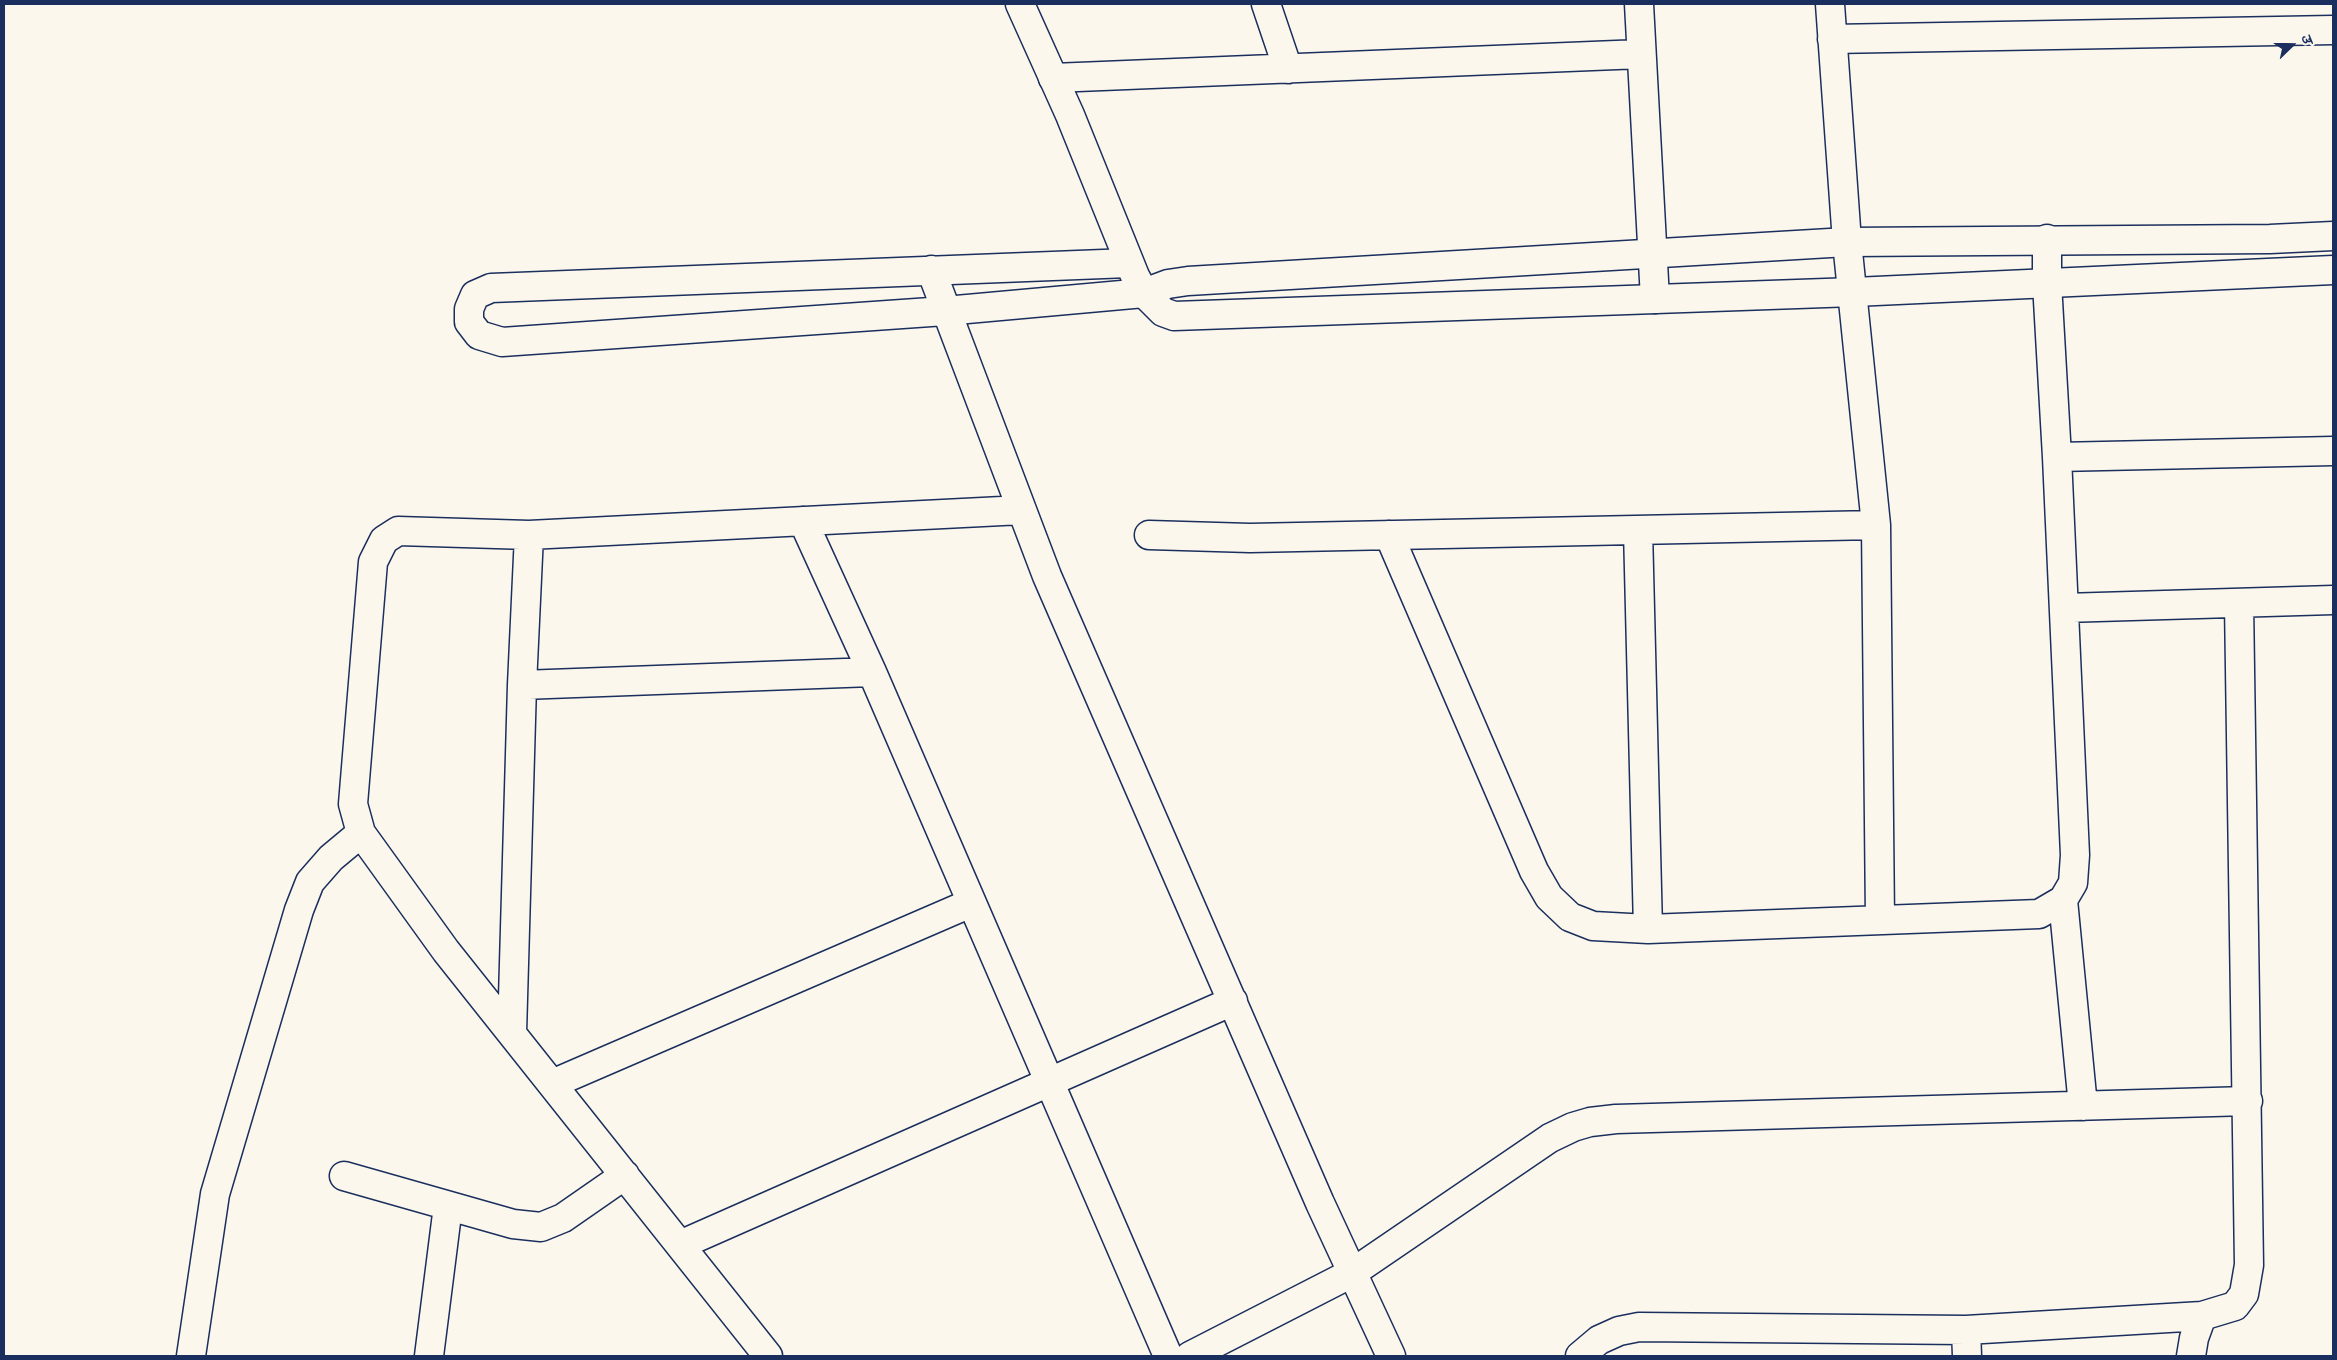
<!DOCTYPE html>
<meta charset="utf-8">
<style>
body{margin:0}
#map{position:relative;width:2337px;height:1360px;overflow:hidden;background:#fbf7ec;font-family:Kalam,"Playpen Sans Deva",sans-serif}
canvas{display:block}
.frame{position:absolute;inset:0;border:5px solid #1b2f5e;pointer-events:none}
.north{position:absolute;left:2267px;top:20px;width:50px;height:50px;-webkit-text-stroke:4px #fbf7ec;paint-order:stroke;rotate:68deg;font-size:14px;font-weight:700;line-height:20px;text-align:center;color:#1b2f5e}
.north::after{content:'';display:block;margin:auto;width:18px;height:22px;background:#1b2f5e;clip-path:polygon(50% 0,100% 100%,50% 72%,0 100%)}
</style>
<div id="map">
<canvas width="2337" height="1360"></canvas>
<div class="frame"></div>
<div class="north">उ</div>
</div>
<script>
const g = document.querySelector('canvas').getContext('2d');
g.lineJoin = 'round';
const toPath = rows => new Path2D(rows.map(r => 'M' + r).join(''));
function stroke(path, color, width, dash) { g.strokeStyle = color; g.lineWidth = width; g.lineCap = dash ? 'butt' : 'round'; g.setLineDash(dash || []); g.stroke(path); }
const street = toPath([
 [1266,4,1288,69],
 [1639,4,1655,299],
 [1830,4,1847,242,1876,525,1880,920],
 [1832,39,2333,30],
 [1053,78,1641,54],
 [1129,263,491,288,475,295,469,309,469,322,479,335,502,342,945,311,1144,293],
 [931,270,1047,576,1320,1203,1391,1356],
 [2057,457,2333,451],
 [803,521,872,672,1168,1356],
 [1638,530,1648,929],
 [1149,535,1250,538,1876,525],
 [1389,535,1534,871,1549,897,1570,917,1593,926,1648,929,2039,914,2063,900,2073,883,2075,855,2057,457,2047,283,2047,239],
 [2064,608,2333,600],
 [522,685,872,672],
 [2063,900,2083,1106],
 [512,1033,522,685,529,535],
 [552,1084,971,903],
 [344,1176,513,1224,541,1227,563,1218,625,1175],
 [680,1245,1233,1001],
 [1966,1330,1967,1356],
 [191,1356,215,1194,299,910,310,882,331,858,361,833],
 [429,1356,448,1206],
 [768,1356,446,951,361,833,353,804,373,562,384,540,398,531,529,535,1022,510],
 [1190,1356,1352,1273,1550,1138,1573,1127,1590,1122,1616,1119,2248,1101],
 [1580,1356,1599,1340,1619,1331,1639,1327,1966,1330,2202,1316],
 [2191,1356,2194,1338,2202,1316,2235,1306,2244,1294,2249,1265,2239,603]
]);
const secondary = toPath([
 [1020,4,1070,115,1135,276,1144,293,1163,312,1174,316,1854,292,2333,270],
 [1144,293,1168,284,1188,281,1847,242,2270,239,2333,236]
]);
stroke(street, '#1b2f5e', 31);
stroke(secondary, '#1b2f5e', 31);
stroke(street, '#fbf7ec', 28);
stroke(secondary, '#fbf7ec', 28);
</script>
